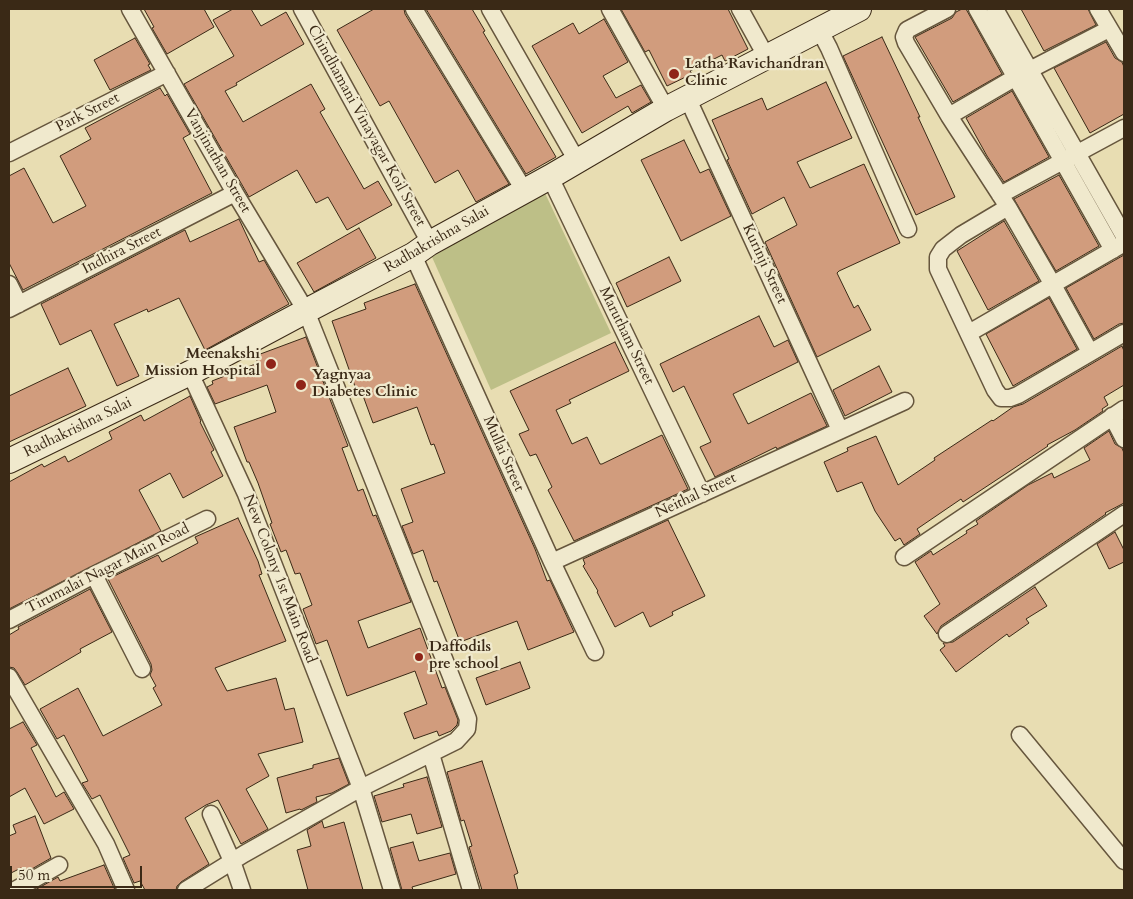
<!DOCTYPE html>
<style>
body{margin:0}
#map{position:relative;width:1133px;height:899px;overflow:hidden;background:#e8ddb2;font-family:Cardo,serif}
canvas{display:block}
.frame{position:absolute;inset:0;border:10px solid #3a2916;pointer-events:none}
.scale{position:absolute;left:10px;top:866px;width:132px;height:22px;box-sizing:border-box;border:2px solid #3a2916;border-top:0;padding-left:6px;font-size:15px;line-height:18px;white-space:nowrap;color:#3a2916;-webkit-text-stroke:4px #f0e9cd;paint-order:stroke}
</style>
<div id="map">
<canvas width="1133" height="899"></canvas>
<div class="frame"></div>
<div class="scale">50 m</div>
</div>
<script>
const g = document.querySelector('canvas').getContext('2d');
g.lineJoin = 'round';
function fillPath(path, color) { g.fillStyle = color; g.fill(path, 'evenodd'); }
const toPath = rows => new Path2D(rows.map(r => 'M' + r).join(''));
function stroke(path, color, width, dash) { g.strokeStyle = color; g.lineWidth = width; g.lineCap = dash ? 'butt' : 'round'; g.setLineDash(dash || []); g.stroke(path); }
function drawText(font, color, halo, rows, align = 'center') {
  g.font = font + ' Cardo,serif'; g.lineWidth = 4.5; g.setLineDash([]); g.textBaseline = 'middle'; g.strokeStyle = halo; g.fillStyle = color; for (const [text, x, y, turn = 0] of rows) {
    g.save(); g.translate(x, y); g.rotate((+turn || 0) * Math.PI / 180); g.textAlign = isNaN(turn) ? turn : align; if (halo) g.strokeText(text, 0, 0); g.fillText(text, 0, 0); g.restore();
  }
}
const green = toPath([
 [544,191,611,333,491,390,432,257]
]);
const building = toPath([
 [144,9,204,9,214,27,167,54,152,28,154,27,144,9],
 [233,9,251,9,261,26,286,12,304,44,236,83,237,85,225,91,243,122,311,84,325,109,320,112,364,189,378,181,392,205,347,230,328,197,316,203,297,170,249,197,184,84,234,56,213,20,233,9],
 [374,9,404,9,405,14,509,184,476,202,458,170,435,183,389,101,380,106,337,30,374,9],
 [426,9,472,9,485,31,483,32,556,157,526,174,426,9],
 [621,9,728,9,748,49,725,61,722,55,690,71,692,74,667,86,649,50,645,52,621,9],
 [962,9,966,9,1002,74,953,102,915,37,952,18,956,12,962,9],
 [1021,9,1088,9,1096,25,1044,51,1021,9],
 [604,19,628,62,603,76,616,98,641,85,651,102,632,113,628,106,582,133,532,46,573,23,579,34,604,19],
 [882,37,920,117,918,117,955,197,916,215,843,56,882,37],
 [135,38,150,64,148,65,151,70,110,90,94,60,135,38],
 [1106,42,1115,58,1122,62,1124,67,1124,114,1090,133,1054,68,1106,42],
 [826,82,852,138,797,162,810,188,864,164,900,243,839,271,837,273,854,308,858,305,871,330,817,357,765,242,797,225,784,197,752,214,727,160,729,159,712,120,762,98,767,110,826,82],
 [160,88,165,96,167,94,190,134,183,138,212,193,23,290,9,263,9,176,24,168,53,223,86,206,60,156,91,139,85,128,160,88],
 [1012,91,1049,157,1004,182,987,156,966,118,1012,91],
 [684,140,700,173,709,169,731,216,681,241,641,160,684,140],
 [1059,175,1099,246,1056,271,1014,199,1059,175],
 [239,219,259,262,264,260,289,304,205,350,179,298,148,312,147,309,114,324,139,376,117,386,91,330,60,345,41,304,185,230,190,242,239,219],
 [1004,221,1039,281,988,310,957,251,1004,221],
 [359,228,376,258,314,292,297,263,359,228],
 [1124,255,1124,323,1119,324,1094,339,1066,288,1124,255],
 [669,257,681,281,627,307,616,283,669,257],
 [415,284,535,549,547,581,550,580,574,632,528,650,517,621,460,642,437,581,434,582,423,550,413,554,402,526,413,522,401,489,445,473,434,444,431,445,417,407,373,423,362,393,358,395,332,321,366,309,364,303,415,284],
 [1049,298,1077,349,1013,386,986,334,1049,298],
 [759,316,774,347,788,340,798,362,733,394,748,424,811,393,827,426,777,449,776,447,715,477,700,447,711,442,684,386,673,392,660,364,759,316],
 [306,337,348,446,342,448,358,491,363,489,373,516,376,515,411,602,358,621,368,648,420,628,442,688,445,687,458,720,457,725,451,731,439,736,437,731,414,739,404,713,427,704,415,671,347,696,327,640,316,644,303,609,312,605,300,573,295,574,286,550,281,552,270,524,272,523,258,483,249,462,247,462,234,427,276,412,267,385,215,404,207,387,213,384,212,381,258,363,255,356,306,337],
 [615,342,629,371,569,400,571,403,556,410,572,444,587,437,600,464,602,464,662,435,688,489,574,541,548,490,552,487,536,454,530,456,519,434,529,430,510,391,615,342],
 [1122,346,1124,351,1124,385,1104,397,1108,405,1102,409,1103,411,1075,430,1047,445,1048,446,963,502,961,499,917,529,920,534,904,545,900,538,895,541,875,511,862,482,837,492,824,462,848,451,847,448,876,436,898,485,935,460,934,458,992,420,993,421,1013,407,1023,404,1122,346],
 [879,366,892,392,845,416,833,390,879,366],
 [68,368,86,406,9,442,9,396,68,368],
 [190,396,201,421,200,422,214,450,211,452,223,476,183,498,170,473,139,490,161,531,9,609,9,482,42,464,44,467,65,456,68,462,112,439,109,432,141,415,144,421,190,396],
 [1109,431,1115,444,1122,448,1124,453,1124,503,1105,513,1106,514,941,626,937,634,924,616,940,604,915,562,931,551,933,555,967,533,966,531,978,524,976,521,1028,485,1052,473,1054,478,1090,460,1084,448,1109,431],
 [238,518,258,561,262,574,259,575,286,641,215,668,227,691,276,678,285,710,294,708,303,742,258,754,269,776,246,789,268,829,241,844,218,800,206,805,185,818,209,864,181,882,177,886,176,890,145,890,140,881,134,883,123,858,130,855,100,795,92,799,82,783,88,781,64,735,57,739,40,709,78,688,103,736,162,705,153,688,156,686,150,675,152,670,151,664,108,579,158,555,162,562,198,543,195,537,238,518],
 [668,520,705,596,672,612,673,615,650,627,643,612,615,627,597,592,598,591,583,566,585,564,583,559,668,520],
 [1115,532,1124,550,1124,562,1109,569,1097,544,1115,532],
 [1035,587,1047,606,1026,619,1029,623,1009,637,1007,634,956,672,940,650,945,646,943,643,953,642,1035,587],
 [90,589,112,632,80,649,81,652,25,685,17,672,14,668,9,667,9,635,19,629,18,627,90,589],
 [520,662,530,688,486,705,476,678,520,662],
 [23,722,37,745,31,748,56,797,64,792,74,809,44,824,25,788,9,797,9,729,23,722],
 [339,758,349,784,332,793,316,797,317,802,301,810,300,809,286,813,277,778,313,768,313,765,339,758],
 [482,761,518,873,514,875,518,890,482,890,469,847,472,846,464,820,461,821,447,772,482,761],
 [427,777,442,827,417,834,411,814,382,822,374,796,404,787,403,784,427,777],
 [35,816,51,858,23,874,21,868,9,874,9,836,16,833,13,825,35,816],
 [322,821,324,828,344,822,363,890,308,890,297,850,311,846,307,830,322,821],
 [413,842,419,861,450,853,456,874,412,887,413,890,402,890,390,848,413,842],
 [104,865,115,890,35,890,58,877,60,881,104,865]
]);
const street = toPath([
 [130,9,235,193,306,311,468,719,467,729,456,741,361,788,244,854,186,890],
 [302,9,430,243],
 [414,9,524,190],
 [490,9,577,161],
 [610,9,666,109],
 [740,9,766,56],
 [947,9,907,30,904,37,906,43,949,116,1008,207,961,235,943,249,938,257,938,269,995,390,1001,398,1010,398,1018,395,1124,333],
 [977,9,1113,250],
 [995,9,1124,236],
 [1098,9,1124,53],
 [819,29,829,48,908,229],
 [687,97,840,430],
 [949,116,1016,77,1109,29],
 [9,153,167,73],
 [550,177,702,494],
 [1000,195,1124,128],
 [1008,207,1053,285,1090,352],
 [413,255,552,562,595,652],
 [9,284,19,304],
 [9,309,235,193],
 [969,333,1121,245],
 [190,373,246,494,361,788,392,890],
 [1112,416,1124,439],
 [904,557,1124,409],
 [552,562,905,401],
 [94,575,142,669],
 [9,620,94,575,207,519],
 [947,634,1124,514],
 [9,677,106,844,126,890],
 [1020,735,1124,861],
 [431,754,471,890],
 [211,814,232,861,242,890],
 [15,890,59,865]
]);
const secondary = toPath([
 [9,461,190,373,306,311,413,255,430,243,550,177,666,109,859,9]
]);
const markers = [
 [674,74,6,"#8f2418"],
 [271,364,6,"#8f2418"],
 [301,385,6,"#8f2418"],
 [419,657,5,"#8f2418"]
];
const poiNames = [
 ["Latha Ravichandran",685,65],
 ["Clinic",685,82],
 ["Meenakshi",260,355,"right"],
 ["Mission Hospital",260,372,"right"],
 ["Yagnyaa",312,376],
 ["Diabetes Clinic",312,393],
 ["Daffodils",429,648],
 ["pre school",429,665]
];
const streetNames = [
 ["Park Street",88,113,-27],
 ["Chindhamani Vinayagar Koil Street",366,126,61],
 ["Vanjinathan Street",217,161,60],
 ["Radhakrishna Salai",437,240,-30],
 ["Indhira Street",122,251,-27],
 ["Kurinji Street",764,264,65],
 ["Marutham Street",626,336,64],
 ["Radhakrishna Salai",78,428,-26],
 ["Mullai Street",503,454,66],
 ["Neithal Street",696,496,-25],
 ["Tirumalai Nagar Main Road",108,569,-27],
 ["New Colony 1st Main Road",279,579,69]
];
fillPath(green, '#bdbf87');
fillPath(building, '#d19c7d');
stroke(building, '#3a2916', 1);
stroke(street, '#66563d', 19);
stroke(secondary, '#3a2916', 26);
stroke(street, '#f0e9cd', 16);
stroke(secondary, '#f0e9cd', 24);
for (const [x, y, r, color] of markers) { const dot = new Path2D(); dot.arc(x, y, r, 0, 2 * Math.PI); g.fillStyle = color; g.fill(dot); stroke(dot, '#f0e9cd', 2); }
drawText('bold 15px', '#3a2916', '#f0e9cd', poiNames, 'left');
drawText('15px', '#3a2916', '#f0e9cd', streetNames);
</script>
